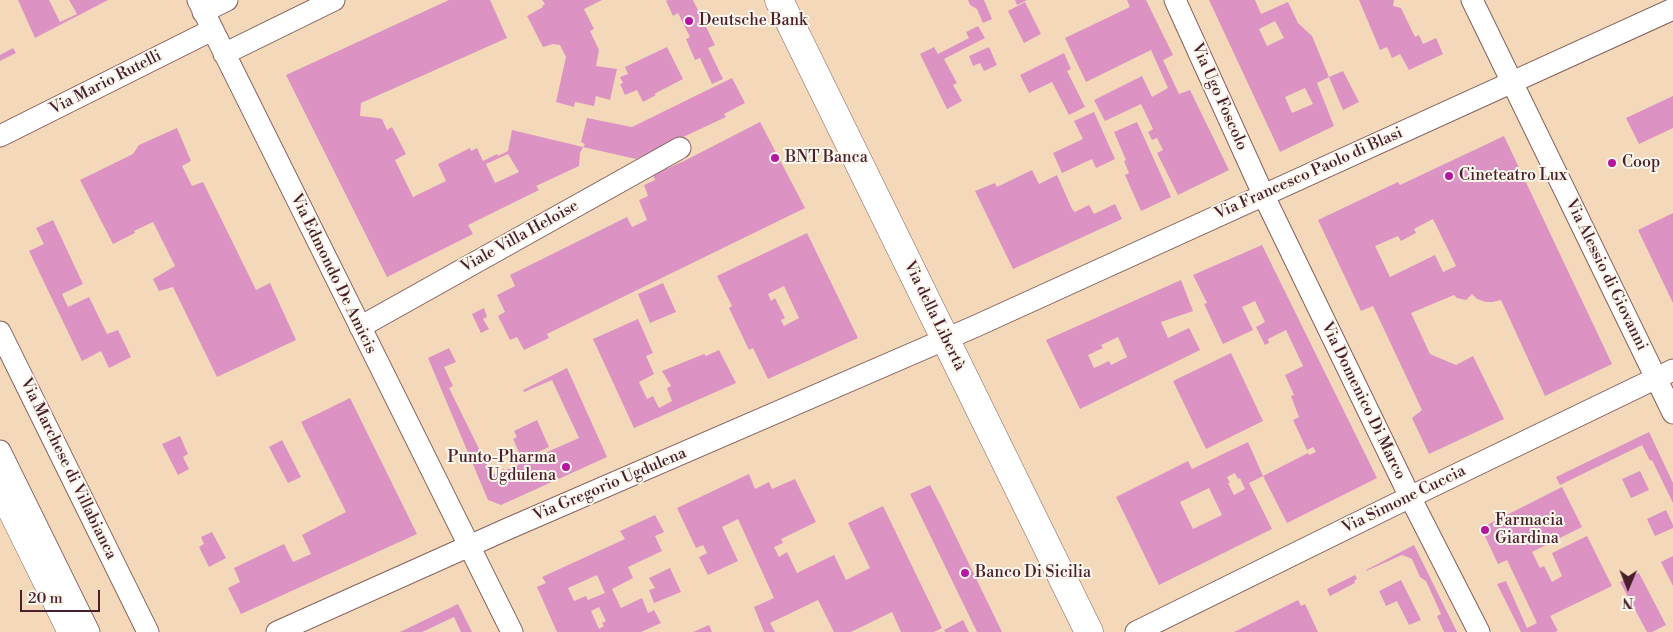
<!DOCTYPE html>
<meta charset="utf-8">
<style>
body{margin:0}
#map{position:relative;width:1673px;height:632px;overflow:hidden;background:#f3d9ba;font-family:"Libre Bodoni",serif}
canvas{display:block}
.north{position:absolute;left:1603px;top:562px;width:50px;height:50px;-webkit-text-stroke:4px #fbf7ec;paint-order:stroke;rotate:181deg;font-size:14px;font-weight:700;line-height:20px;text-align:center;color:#4a1f2b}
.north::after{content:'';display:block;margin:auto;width:18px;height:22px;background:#4a1f2b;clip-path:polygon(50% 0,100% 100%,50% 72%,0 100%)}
.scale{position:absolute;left:20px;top:590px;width:80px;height:22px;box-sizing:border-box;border:2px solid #4a1f2b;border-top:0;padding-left:6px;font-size:15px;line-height:18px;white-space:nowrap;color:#4a1f2b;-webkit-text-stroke:4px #fbf7ec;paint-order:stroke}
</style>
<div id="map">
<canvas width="1673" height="632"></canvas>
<div class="north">N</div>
<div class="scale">20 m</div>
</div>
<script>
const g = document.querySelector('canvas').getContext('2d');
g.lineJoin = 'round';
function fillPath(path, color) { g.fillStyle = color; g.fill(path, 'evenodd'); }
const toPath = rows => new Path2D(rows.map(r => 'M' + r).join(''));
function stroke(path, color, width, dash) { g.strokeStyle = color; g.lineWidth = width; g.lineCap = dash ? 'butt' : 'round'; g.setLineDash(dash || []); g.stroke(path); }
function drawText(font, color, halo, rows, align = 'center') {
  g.font = font + ' "Libre Bodoni",serif'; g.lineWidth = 4; g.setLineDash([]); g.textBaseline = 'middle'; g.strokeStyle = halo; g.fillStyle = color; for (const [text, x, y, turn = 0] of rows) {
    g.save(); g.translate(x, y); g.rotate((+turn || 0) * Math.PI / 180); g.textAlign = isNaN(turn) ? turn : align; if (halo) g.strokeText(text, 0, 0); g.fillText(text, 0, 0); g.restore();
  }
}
const building = toPath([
 [18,0,49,0,60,22,77,14,69,0,108,0,35,38],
 [449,0,490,0,507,38,361,103,360,116,378,118,382,119,387,130,392,127,406,154,395,160,413,197,446,181,438,164,470,148,471,151,477,148,483,161,497,154,498,156,508,151,512,130,583,147,580,153,579,166,536,186,539,190,468,225,473,234,387,277,286,75],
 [508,154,519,172,495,183,486,164],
 [542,0,602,0,584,9,594,29,590,31,599,50,596,66,617,69,610,100,596,96,594,106,575,102,574,107,556,102,566,57,560,45,553,44,543,47,527,16,543,7,542,6,545,4],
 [668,0,693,0,715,45,708,48,723,79,712,84,700,58,695,60,686,39,690,37,678,13,673,16,666,1],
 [968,0,984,0,992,19,983,23,977,9,970,5],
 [1015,0,1027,0,1017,5],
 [1127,0,1146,0,1173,55,1163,60,1179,94,1190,90,1229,170,1178,195,1157,153,1163,150,1157,138,1152,140,1148,132,1153,129,1141,104,1105,121,1094,100,1142,76,1152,97,1168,88,1151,50,1086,82,1065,38,1130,7],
 [1209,0,1255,0,1261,14,1288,2,1298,23,1312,36,1329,77,1343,71,1359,102,1343,110,1329,77,1317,83,1334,126,1280,152],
 [1275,21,1284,38,1267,46,1259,29],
 [1305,88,1313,104,1292,113,1285,97],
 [1359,0,1394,0,1393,6,1401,8,1415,37,1419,35,1423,44,1436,38,1443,54,1409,70,1400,54,1392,58,1387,47,1380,50],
 [1025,2,1041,34,1024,43,1008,11],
 [978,26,985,38,944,59,957,83,953,85,962,101,947,109,920,54,934,47,938,54,969,38,966,32],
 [667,47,683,79,654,94,656,95,643,102,637,90,625,95,620,84,623,83,620,77,628,74,625,67],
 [989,47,997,65,984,71,980,63,973,66,969,56],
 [13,48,16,53,0,61,0,55],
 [1064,53,1071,69,1067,71,1085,107,1069,115,1052,82,1029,93,1020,75],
 [732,78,745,103,724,114,726,117,636,159,583,147,585,144,581,142,587,118,632,127],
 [1673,96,1673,128,1639,144,1626,118],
 [1094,112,1115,159,1096,168,1092,159,1062,173,1053,153,1083,139,1074,121],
 [760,122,805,208,547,334,549,338,524,350,517,337,510,340,498,316,505,312,497,295,515,286,510,275,627,217,632,227,647,220,639,200,648,196,644,185,655,180,653,175,686,160],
 [1137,122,1171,197,1141,211,1125,175,1129,173,1124,161,1126,160,1114,132],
 [177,128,191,161,182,166,192,186,203,182,256,290,270,283,296,340,217,377,173,287,159,291,153,279,175,266,153,222,134,231,135,233,113,244,80,180,133,154,139,145],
 [1504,136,1612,364,1545,396,1501,300,1493,302,1486,302,1477,299,1472,294,1466,300,1457,298,1454,295,1411,313,1430,354,1456,365,1473,356,1504,419,1429,454,1412,418,1422,410,1373,306,1361,311,1318,220,1398,182,1400,185],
 [1433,219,1456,266,1443,272,1435,255,1390,277,1375,246,1398,236,1401,241,1416,233,1414,229],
 [1032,170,1039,184,1057,175,1072,209,1075,212,1089,205,1094,214,1115,204,1122,219,1013,269,975,191,995,183,997,187],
 [1673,213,1673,303,1638,230],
 [53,220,83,284,62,294,68,307,89,297,107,334,118,330,131,357,109,368,101,351,82,361,29,251,44,244,36,228],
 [807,233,858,338,768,379,753,348,749,350,729,308,732,306,717,276],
 [784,286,799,318,784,326,781,320,785,318,775,298,771,301,768,294],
 [1262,245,1377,478,1287,523,1263,476,1308,453,1309,455,1316,452,1313,447,1307,450,1293,420,1299,417,1291,396,1294,395,1285,375,1303,366,1286,330,1268,339,1269,343,1265,345,1256,327,1265,322,1255,301,1242,307,1253,330,1223,344,1204,304,1207,303,1193,275],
 [1181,280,1193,311,1161,322,1168,338,1189,328,1200,350,1080,409,1046,340],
 [1118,337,1127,357,1111,365,1109,361,1094,368,1088,355,1103,348,1101,345],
 [663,283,676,312,650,323,638,294],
 [484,308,487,317,483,319,489,329,481,333,472,314],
 [638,319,653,353,646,356,654,374,639,382,647,399,653,396,659,408,672,401,667,388,671,386,662,371,704,354,706,356,719,350,736,383,634,428,593,339],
 [449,348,456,362,444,367,453,386,449,388,492,475,504,469,504,471,579,438,552,380,524,392,523,390,567,368,607,457,501,505,488,500,428,358],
 [1231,353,1263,421,1206,449,1173,381],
 [350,398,417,534,241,614,228,588,240,582,234,568,284,544,293,562,311,554,302,535,346,512,301,422],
 [537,420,549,447,522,459,513,439,517,437,514,431],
 [1649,432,1673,483,1673,503,1652,460,1650,461,1642,445,1560,485,1556,477],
 [180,436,188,454,183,457,189,469,178,475,162,444],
 [282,440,301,477,288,483,269,447],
 [1248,442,1263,476,1249,483,1272,529,1159,585,1116,497,1188,461,1192,469],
 [1235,473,1238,479,1240,478,1245,489,1234,495,1228,483,1230,483,1227,477],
 [1209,488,1222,515,1193,529,1180,502],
 [1640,471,1649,490,1631,498,1622,479],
 [749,474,755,489,769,482,772,489,795,479,816,522,781,539,783,543,774,547,779,557,787,552,797,573,834,555,846,580,870,568,848,523,883,506,942,628,934,632,901,632,892,612,851,632,834,632,818,600,770,623,775,632,764,632,754,607,774,598,738,519,722,527,738,561,708,575,699,557,707,553,703,545,696,548,677,508],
 [930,485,941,506,1002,632,977,632,910,494],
 [1562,487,1582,527,1532,552,1540,568,1544,566,1552,582,1562,576,1552,553,1587,536,1612,586,1550,616,1558,631,1555,632,1521,632,1497,584,1506,581,1527,628,1537,623,1507,560,1498,564,1481,528],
 [1666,510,1673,525,1673,528,1655,536,1647,519],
 [655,515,664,532,655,536,662,551,628,567,633,578,612,589,621,608,642,598,648,613,654,610,661,623,641,632,557,632,537,587,546,583,542,577,625,539,620,531],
 [597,575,605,593,588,600,586,596,574,601,568,588],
 [599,607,606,621,602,623,604,626,599,629,591,611],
 [212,532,226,558,209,567,199,547,204,544,201,537],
 [1414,545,1457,632,1444,632,1437,616,1441,614,1426,581,1420,577,1412,559,1402,555,1366,571,1366,570],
 [1673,556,1673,586,1661,562],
 [670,568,681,592,654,603,649,590,655,588,649,578],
 [1639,573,1666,625,1652,632,1647,632,1620,582],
 [1355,575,1357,579,1354,581,1355,583,1330,596,1327,589],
 [1401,580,1421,620,1409,625,1397,601,1386,606,1379,591],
 [1298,600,1301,606,1305,604,1318,632,1234,632],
 [458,604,472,632,461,632,454,617,422,632,400,632],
 [963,620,969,632,945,632,944,630],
 [709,625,712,632,693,632]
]);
const minor = toPath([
 [198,0,512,632],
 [1175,0,1263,194,1410,497,1479,632],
 [1472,0,1673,413],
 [203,12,227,0],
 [224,54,334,0],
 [0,136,212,30],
 [360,327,680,148],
 [0,332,148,632],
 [0,451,89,632],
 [277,632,505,530,976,326,1673,9],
 [1136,632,1410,497,1673,370]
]);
const tertiary = toPath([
 [779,0,1089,632],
 [0,486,72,632]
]);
const markers = [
 [689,21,5,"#b5179e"],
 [775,158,5,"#b5179e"],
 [1612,163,5,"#b5179e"],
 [1449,176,5,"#b5179e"],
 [566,467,5,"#b5179e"],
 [1485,530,5,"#b5179e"],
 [965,573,5,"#b5179e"]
];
const poiNames = [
 ["Deutsche Bank",699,21],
 ["BNT Banca",785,158],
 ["Coop",1622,163],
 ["Cineteatro Lux",1459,176],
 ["Punto-Pharma",556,458,"right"],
 ["Ugdulena",556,476,"right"],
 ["Farmacia",1495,521],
 ["Giardina",1495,539],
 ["Banco Di Sicilia",975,573]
];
const streetNames = [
 ["Via Mario Rutelli",106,83,-27],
 ["Via Ugo Foscolo",1219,97,66],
 ["Via Francesco Paolo di Blasi",1309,174,-24],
 ["Viale Villa Heloise",520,237,-29],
 ["Via Edmondo De Amicis",333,274,64],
 ["Via Alessio di Giovanni",1606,275,64],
 ["Via della Libertà",934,316,64],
 ["Via Domenico Di Marco",1363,401,64],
 ["Via Marchese di Villabianca",68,469,64],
 ["Via Gregorio Ugdulena",610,485,-23],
 ["Via Simone Cuccia",1404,500,-26]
];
fillPath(building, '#dc93c4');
stroke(minor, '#85605d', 23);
stroke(tertiary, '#85605d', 29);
stroke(minor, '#fff', 21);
stroke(tertiary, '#fff', 28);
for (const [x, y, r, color] of markers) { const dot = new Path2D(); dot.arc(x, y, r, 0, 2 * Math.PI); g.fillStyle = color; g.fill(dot); stroke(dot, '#fbf7ec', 2); }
drawText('16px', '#4a1f2b', '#fbf7ec', poiNames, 'left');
drawText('16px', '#4a1f2b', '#fbf7ec', streetNames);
</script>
